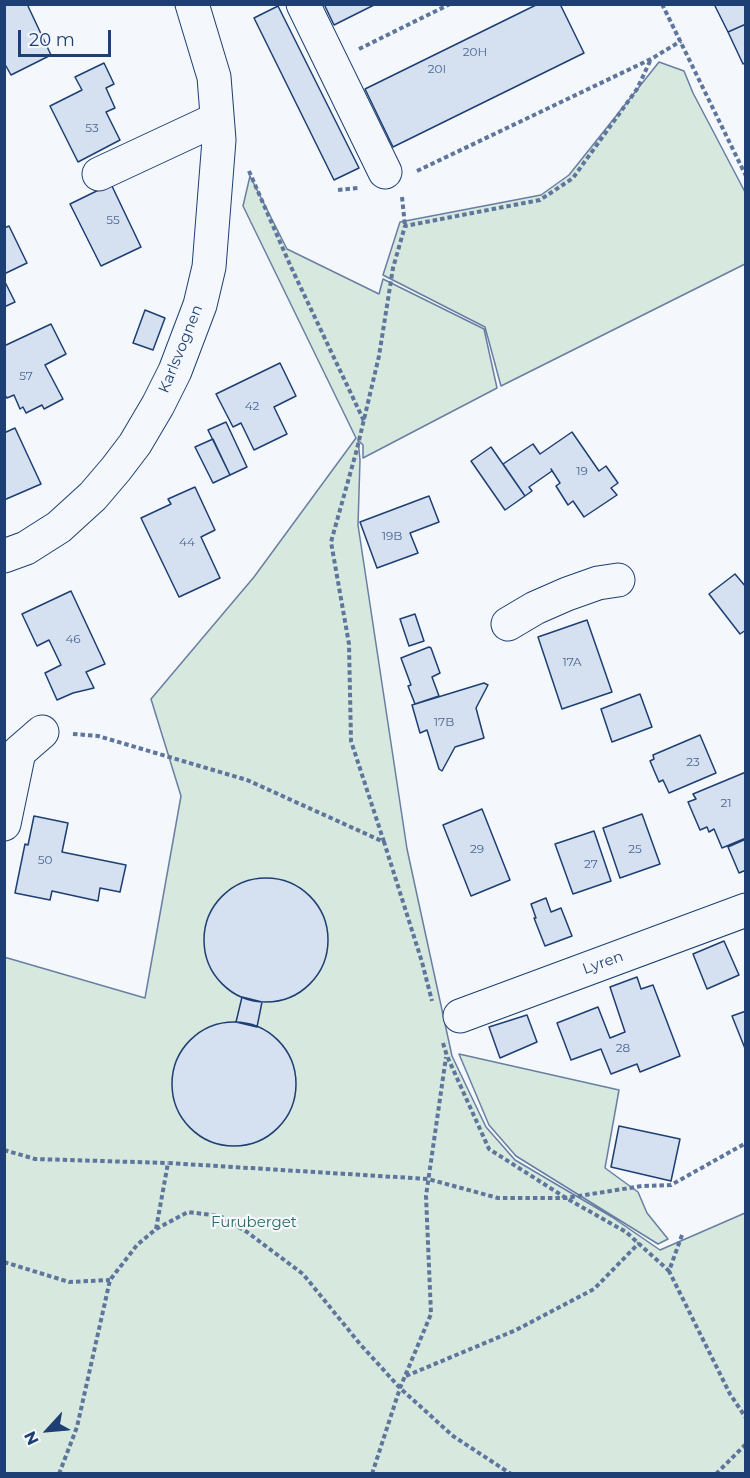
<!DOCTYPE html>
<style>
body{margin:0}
#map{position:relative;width:750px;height:1478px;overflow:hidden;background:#f4f7fb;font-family:Montserrat,sans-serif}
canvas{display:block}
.frame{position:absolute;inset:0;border:6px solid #1d3f73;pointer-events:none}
.north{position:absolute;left:18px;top:1400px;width:60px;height:60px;-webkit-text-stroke:4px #f4f7fb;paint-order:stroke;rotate:244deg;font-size:16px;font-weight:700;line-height:24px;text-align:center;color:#1d3f73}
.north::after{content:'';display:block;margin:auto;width:21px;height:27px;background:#1d3f73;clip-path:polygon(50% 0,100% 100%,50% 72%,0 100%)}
.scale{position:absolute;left:18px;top:30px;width:93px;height:27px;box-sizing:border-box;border:3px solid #1d3f73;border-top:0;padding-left:8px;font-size:18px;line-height:21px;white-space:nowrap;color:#1d3f73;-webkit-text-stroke:4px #f4f7fb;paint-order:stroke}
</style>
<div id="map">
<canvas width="750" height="1478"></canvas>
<div class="frame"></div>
<div class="north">N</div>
<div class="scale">20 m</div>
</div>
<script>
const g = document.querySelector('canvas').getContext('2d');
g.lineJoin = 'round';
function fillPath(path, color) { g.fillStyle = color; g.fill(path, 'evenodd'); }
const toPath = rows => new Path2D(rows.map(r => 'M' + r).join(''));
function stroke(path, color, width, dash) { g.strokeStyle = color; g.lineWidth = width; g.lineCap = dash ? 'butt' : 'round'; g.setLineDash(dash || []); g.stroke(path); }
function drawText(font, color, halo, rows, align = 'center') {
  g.font = font + ' Montserrat,sans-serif'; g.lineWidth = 4.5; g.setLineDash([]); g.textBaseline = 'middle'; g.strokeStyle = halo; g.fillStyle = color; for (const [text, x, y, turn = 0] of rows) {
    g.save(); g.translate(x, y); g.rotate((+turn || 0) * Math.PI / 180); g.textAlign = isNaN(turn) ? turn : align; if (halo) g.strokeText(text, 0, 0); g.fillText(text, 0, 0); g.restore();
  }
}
const green = toPath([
 [659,62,684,71,693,93,745,192,745,264,501,386,485,327,383,275,400,222,541,195,569,175,659,62],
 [250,176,287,249,379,294,383,279,484,329,497,388,363,458,363,445,358,440,360,460,358,525,407,849,452,1056,486,1127,515,1160,612,1217,660,1250,745,1213,745,1473,5,1473,4,957,145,998,181,796,151,699,254,577,356,438,243,206,250,176],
 [459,1054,619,1090,605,1168,638,1192,647,1213,668,1239,658,1244,516,1156,489,1125,459,1054]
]);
const building = toPath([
 [6,4,27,4,51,55,11,75,6,66,4,66,4,5,6,4],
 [324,4,376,4,334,25,324,4],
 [538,4,560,4,584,53,393,147,365,89,538,4],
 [714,4,746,4,746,24,728,32,714,4],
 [278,6,359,168,334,180,254,18,278,6],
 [746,24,746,62,743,64,728,32,746,24],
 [104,63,114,84,106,88,115,108,106,112,120,140,78,162,50,106,82,90,75,77,104,63],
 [111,184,141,247,101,266,70,204,111,184],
 [9,226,27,263,4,274,4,228,9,226],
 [4,280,15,302,4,307,4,280],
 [145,310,165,318,153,350,133,343,145,310],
 [51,324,66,354,45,365,63,399,44,409,42,405,26,413,23,407,20,409,14,395,7,398,4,394,4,346,51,324],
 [280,363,296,396,274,407,287,434,254,450,241,423,233,427,216,394,280,363],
 [226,422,247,467,230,475,208,430,226,422],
 [15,428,41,484,4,500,4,433,15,428],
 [572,432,599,471,606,466,618,483,611,488,617,495,584,517,573,501,568,505,556,486,560,483,551,469,552,471,529,487,532,491,525,496,503,464,533,444,540,454,572,432],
 [213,439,230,475,213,483,195,447,213,439],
 [491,447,525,496,505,510,471,461,491,447],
 [195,487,215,530,201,537,220,578,179,597,141,518,171,504,168,499,195,487],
 [429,496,439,522,410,533,418,553,377,568,360,522,429,496],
 [735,574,746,587,746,630,740,634,709,594,735,574],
 [71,591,105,664,86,672,94,688,73,693,57,700,45,673,61,665,49,640,37,646,22,614,71,591],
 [415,614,424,641,409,646,400,619,415,614],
 [587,620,612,692,562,709,538,637,587,620],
 [429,647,431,648,440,673,432,677,439,696,415,704,408,686,411,685,401,658,429,647],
 [484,683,488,685,476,708,484,738,455,747,442,771,439,769,427,730,420,733,412,705,484,683],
 [640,694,652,727,612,742,601,709,640,694],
 [700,735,716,773,669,793,663,780,659,782,650,761,654,759,653,755,700,735],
 [746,772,746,838,722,848,714,829,709,832,707,827,700,830,688,802,696,799,693,794,746,772],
 [482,809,510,880,471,896,443,825,482,809],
 [642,814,660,864,620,878,603,828,642,814],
 [34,816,68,823,62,852,126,865,120,892,100,888,98,901,52,891,50,900,15,893,25,844,28,845,34,816],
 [594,831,611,881,573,894,555,844,594,831],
 [746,839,746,870,739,873,728,847,746,839],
 '204 940a62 62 0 1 1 124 0a62 62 0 1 1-124 0Z',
 [546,898,551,912,561,908,572,936,545,946,534,918,536,918,531,904,546,898],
 [724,941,739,975,707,989,693,954,724,941],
 [637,977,641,989,653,985,680,1056,640,1072,637,1064,611,1074,601,1049,571,1060,557,1023,598,1007,610,1038,625,1032,610,987,637,977],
 [242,997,262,1002,257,1027,236,1022,242,997],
 [746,1011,746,1051,732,1016,746,1011],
 [527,1015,537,1042,500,1058,489,1027,527,1015],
 '172 1084a62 62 0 1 1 124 0a62 62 0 1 1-124 0Z',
 [619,1126,680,1139,671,1181,611,1167,619,1126]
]);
const path = toPath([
 [662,4,746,176],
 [359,49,450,4],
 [249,171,291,267,364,421],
 [417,171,651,59,681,41],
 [338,190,358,188],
 [402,197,405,226],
 [73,734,98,736,247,780,384,842,422,962,432,1001],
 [384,842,351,741,349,644,331,542,357,449,379,356,393,268,405,226,540,200,573,178,637,89,651,59],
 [443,1043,447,1056,489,1149,566,1198,626,1232,669,1271],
 [4,1150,35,1159,168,1163],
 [156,1229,168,1163,428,1179,498,1198,566,1198,642,1186,671,1185,746,1143],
 [682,1235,669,1271,730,1394,746,1418],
 [4,1262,69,1282,110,1280],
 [406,1376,516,1330,594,1289,639,1243],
 [59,1474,77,1427,110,1280,137,1245,156,1229,188,1212,220,1216,247,1232,303,1274,360,1344,400,1388,453,1436,511,1474],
 [372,1474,400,1388,431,1314,426,1196,446,1057],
 [716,1474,746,1444]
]);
const minor = toPath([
 [303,4,385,172],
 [99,174,217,119],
 [4,556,26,548,59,527,93,496,116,469,135,444,158,405,175,371,200,305,209,267,219,140,214,77,192,4],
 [508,624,535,608,567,594,598,583,618,580],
 [4,824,19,752,42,732],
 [460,1016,746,910]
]);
const numberNames = [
 ["20H",475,52],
 ["20I",437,69],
 ["53",92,128],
 ["55",113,220],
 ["57",26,376],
 ["42",252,406],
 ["19",582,471],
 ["19B",392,536],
 ["44",187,542],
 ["46",73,639],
 ["17A",572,662],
 ["17B",444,722],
 ["23",693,762],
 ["21",726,803],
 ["29",477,849],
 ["25",635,849],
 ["50",45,860],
 ["27",591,864],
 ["28",623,1048]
];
const streetNames = [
 ["Karlsvognen",181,349,-68],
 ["Lyren",603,963,-20]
];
const parkNames = [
 ["Furuberget",254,1223]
];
fillPath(green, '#d7e8df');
stroke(green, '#687fa3', 1.5);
fillPath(building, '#d5e0f0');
stroke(building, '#1d3f73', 1.5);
stroke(minor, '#1d3f73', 35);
stroke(path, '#5e769c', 4, [4.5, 3]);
stroke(minor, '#f4f7fb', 33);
drawText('12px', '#4b6792', null, numberNames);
drawText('15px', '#1d3f73', '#f4f7fb', streetNames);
drawText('15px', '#2c6c60', '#f4f7fb', parkNames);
</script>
